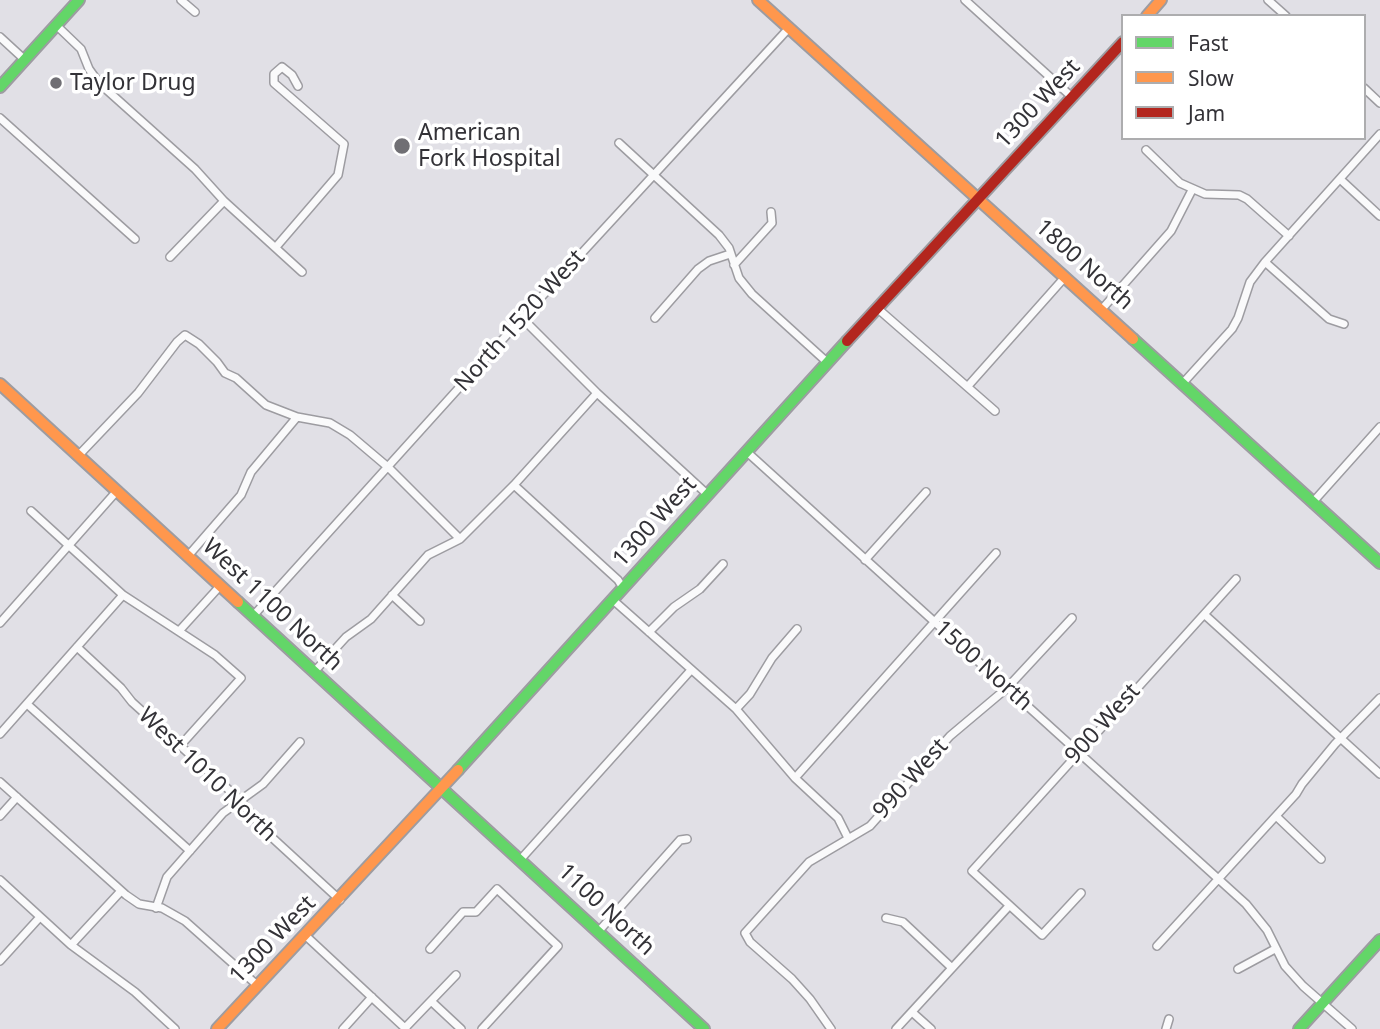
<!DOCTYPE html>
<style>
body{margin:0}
#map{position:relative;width:1380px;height:1029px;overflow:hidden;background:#e1e0e6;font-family:"Noto Sans",sans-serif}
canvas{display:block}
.legend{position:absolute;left:1121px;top:14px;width:245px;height:126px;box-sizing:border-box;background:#fff;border:2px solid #adadaf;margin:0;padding:9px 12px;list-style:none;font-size:21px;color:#333237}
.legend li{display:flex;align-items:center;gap:14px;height:35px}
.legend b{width:35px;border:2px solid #adadaf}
</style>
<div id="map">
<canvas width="1380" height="1029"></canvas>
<ul class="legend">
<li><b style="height:9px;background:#63d668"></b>Fast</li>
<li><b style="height:9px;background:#ff974d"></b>Slow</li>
<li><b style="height:9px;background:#b3261e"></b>Jam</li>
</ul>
</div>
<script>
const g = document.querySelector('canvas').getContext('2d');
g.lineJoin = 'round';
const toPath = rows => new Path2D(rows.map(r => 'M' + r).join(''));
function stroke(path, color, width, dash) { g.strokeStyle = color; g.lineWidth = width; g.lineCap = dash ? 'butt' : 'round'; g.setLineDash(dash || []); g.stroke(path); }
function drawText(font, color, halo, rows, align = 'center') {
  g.font = font + ' "Noto Sans",sans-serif'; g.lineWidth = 7; g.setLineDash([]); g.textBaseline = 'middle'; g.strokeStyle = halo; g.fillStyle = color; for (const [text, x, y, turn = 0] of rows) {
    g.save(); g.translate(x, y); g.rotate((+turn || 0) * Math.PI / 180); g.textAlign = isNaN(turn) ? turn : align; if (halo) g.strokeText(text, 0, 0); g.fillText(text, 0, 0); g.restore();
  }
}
const street = toPath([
 [181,0,195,12],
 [965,0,1073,98],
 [1268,0,1286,16],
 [56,25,81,49,89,69,99,83,195,169,224,201,302,272],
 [0,37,25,60],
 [1364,88,1380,103],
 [0,118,135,239],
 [619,143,719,235,729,248,739,278,752,294,828,363],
 [1146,150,1180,183,1205,194,1239,195,1247,199,1289,236],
 [1340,179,1380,216],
 [276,247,338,175,344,144,274,83,274,74,282,67,292,75,298,86],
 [170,257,224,201],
 [1265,262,1329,319,1344,324],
 [734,265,772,223,771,212],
 [877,308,995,411],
 [1102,309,1171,231,1192,190],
 [522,318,597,393,708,495],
 [655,318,698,269,709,261,730,254],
 [1183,383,1232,329,1238,318,1250,282,1265,262,1380,134],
 [968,386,1065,277],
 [747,452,1246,904,1267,930,1285,966,1303,986,1352,1029],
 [78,456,138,393,177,342,185,335,199,344,217,362,225,373,236,378,266,405,297,417,330,423,350,435,389,468,460,539],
 [514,485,618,580,623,588],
 [1313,502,1380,427],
 [31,511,123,595,215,655,241,678,180,746],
 [188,556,241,495,251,472,297,417],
 [865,560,926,492],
 [392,595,420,621],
 [613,600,736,709,795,778,838,818,848,838],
 [1205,615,1380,774],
 [253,616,522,318,789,28],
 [0,623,116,492],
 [180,630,220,586],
 [649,632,674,607,700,589,723,564],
 [77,647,121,688,132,702,240,800,266,832,340,900],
 [314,672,346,637,371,619,428,555,460,539,514,485,597,393],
 [27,704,190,851],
 [736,709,750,694,772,658,797,629],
 [0,734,123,595],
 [795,778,996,553],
 [0,782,126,895,139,904,162,908,185,921,257,985],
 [0,816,17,797],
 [1276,816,1321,859],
 [520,860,691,670],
 [0,880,71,945,135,992,175,1029],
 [1081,893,1042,935,972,871,1236,579],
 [156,908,167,877,223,813,263,784,300,742],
 [886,918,903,922,952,968],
 [598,932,680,840,687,839],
 [306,936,406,1029],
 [71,945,121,891],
 [1157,946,1296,794,1302,784,1335,744,1380,698],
 [430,949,463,912,476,912,497,889,558,946,482,1029],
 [0,961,40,917],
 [1238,969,1275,949],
 [431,1001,461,1029],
 [912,1012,931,1029],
 [405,1028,456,975],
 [343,1029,372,997],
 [831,1029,810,999,792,979,750,942,745,933,809,862,870,826,950,736,1007,688,1072,618],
 [896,1029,1009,906],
 [1166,1029,1169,1019]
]);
const fast = toPath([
 [0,87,79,0],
 [1133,339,1380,563],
 [238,602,704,1029],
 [458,770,847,341],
 [1299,1029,1380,940]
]);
const slow = toPath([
 [758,0,1133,339],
 [1147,16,1161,0],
 [0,384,238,602],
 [217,1029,458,770]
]);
const jam = toPath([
 [847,341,1123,42]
]);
const markers = [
 [56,83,7,"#706f74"],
 [402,146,9,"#706f74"]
];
const poiNames = [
 ["Taylor Drug",70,83],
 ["American",418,133],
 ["Fork Hospital",418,159]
];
const streetNames = [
 ["1300 West",1038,104,-47],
 ["1800 North",1084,265,42],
 ["North 1520 West",520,321,-48],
 ["1300 West",655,522,-48],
 ["West 1100 North",272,605,43],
 ["1500 North",983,666,42],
 ["900 West",1103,724,-48],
 ["West 1010 North",207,775,44],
 ["990 West",911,779,-48],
 ["1100 North",606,910,43],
 ["1300 West",273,940,-46]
];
stroke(street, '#9d9ca1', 10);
stroke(fast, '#9d9ca1', 14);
stroke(slow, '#9d9ca1', 14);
stroke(jam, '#9d9ca1', 14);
stroke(street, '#fafafb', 7);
stroke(fast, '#63d668', 10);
stroke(slow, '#ff974d', 10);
stroke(jam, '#b3261e', 10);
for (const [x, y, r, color] of markers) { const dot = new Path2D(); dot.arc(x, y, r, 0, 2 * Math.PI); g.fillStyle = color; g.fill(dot); stroke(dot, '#fff', 2.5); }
drawText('23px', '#333237', '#fff', poiNames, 'left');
drawText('23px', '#333237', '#fff', streetNames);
</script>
